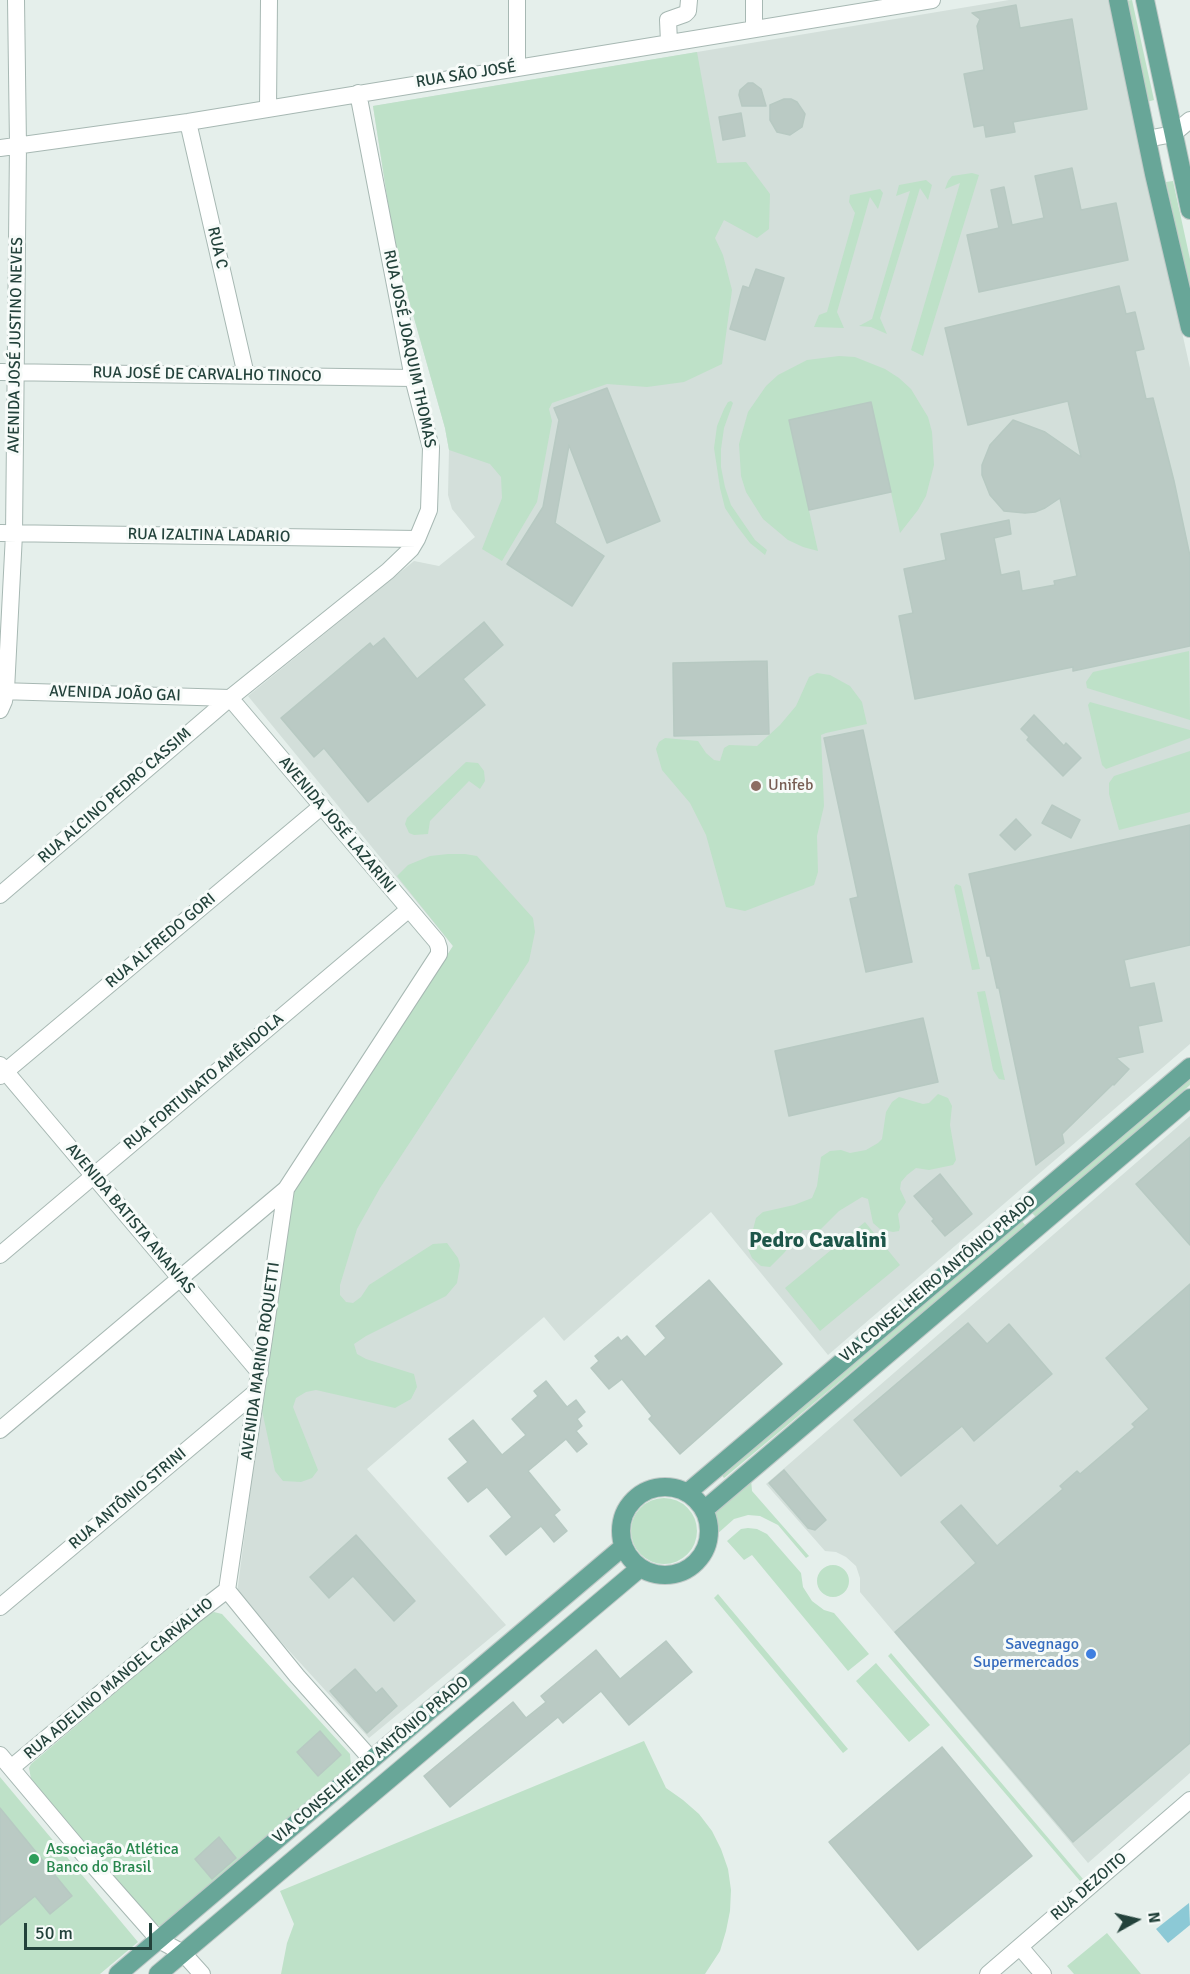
<!DOCTYPE html>
<meta charset="utf-8">
<style>
body{margin:0}
#map{position:relative;width:1190px;height:1974px;overflow:hidden;background:#e5efeb;font-family:Signika,sans-serif}
canvas{display:block}
.north{position:absolute;left:1106px;top:1890px;width:60px;height:60px;-webkit-text-stroke:4px #f7fbf9;paint-order:stroke;rotate:82deg;font-size:16px;font-weight:700;line-height:24px;text-align:center;color:#23423b}
.north::after{content:'';display:block;margin:auto;width:21px;height:27px;background:#23423b;clip-path:polygon(50% 0,100% 100%,50% 72%,0 100%)}
.scale{position:absolute;left:24px;top:1923px;width:128px;height:27px;box-sizing:border-box;border:3px solid #23423b;border-top:0;padding-left:8px;font-size:18px;line-height:21px;white-space:nowrap;color:#23423b;-webkit-text-stroke:4px #f7fbf9;paint-order:stroke}
</style>
<div id="map">
<canvas width="1190" height="1974"></canvas>
<div class="north">N</div>
<div class="scale">50 m</div>
</div>
<script>
const g = document.querySelector('canvas').getContext('2d');
g.lineJoin = 'round';
function fillPath(path, color) { g.fillStyle = color; g.fill(path, 'evenodd'); }
const toPath = rows => new Path2D(rows.map(r => 'M' + r).join(''));
function stroke(path, color, width, dash) { g.strokeStyle = color; g.lineWidth = width; g.lineCap = dash ? 'butt' : 'round'; g.setLineDash(dash || []); g.stroke(path); }
function drawText(font, color, halo, rows, align = 'center') {
  g.font = font + ' Signika,sans-serif'; g.lineWidth = 6; g.setLineDash([]); g.textBaseline = 'middle'; g.strokeStyle = halo; g.fillStyle = color; for (const [text, x, y, turn = 0] of rows) {
    g.save(); g.translate(x, y); g.rotate((+turn || 0) * Math.PI / 180); g.textAlign = isNaN(turn) ? turn : align; if (halo) g.strokeText(text, 0, 0); g.fillText(text, 0, 0); g.restore();
  }
}
const built = toPath([
 [1009,0,1108,0,1190,368,1190,1044,828,1355,711,1212,564,1341,544,1317,367,1469,506,1625,369,1738,237,1594,261,1406,294,1190,453,946,248,696,414,561,439,566,475,537,452,509,448,495,449,450,445,428,396,254,373,106],
 [1190,1116,1190,1773,1088,1863,860,1592,860,1578,856,1566,846,1557,836,1552,825,1551,766,1484]
]);
const green = toPath([
 [1132,0,1154,100,1147,102,1125,1],
 [697,52,717,163,746,162,770,194,769,229,757,238,724,220,715,238,723,255,732,290,722,364,684,382,647,387,607,384,552,403,549,409,552,421,537,502,502,561,482,549,502,498,501,477,490,464,449,450,445,428,396,254,373,106],
 [972,173,979,175,923,356,911,350,960,183,945,189,948,181,952,176],
 [926,180,932,185,928,200,920,188,880,318,887,334,871,327,859,326,872,319,910,191,896,196,899,185],
 [1173,181,1190,259,1190,292,1166,182],
 [880,189,883,193,878,209,870,197,837,312,844,328,814,327,819,315,827,312,855,213,849,202,850,195],
 [839,356,855,357,885,369,899,378,911,389,928,417,932,432,934,465,926,496,918,510,900,533,871,402,789,420,818,551,803,547,788,540,763,519,746,492,741,476,739,444,748,412,766,386,778,375,807,360],
 [731,401,733,403,724,428,721,449,721,467,725,487,731,505,755,540,767,550,765,555,750,543,737,526,725,508,720,488,714,448,717,426,724,409,728,402],
 [1189,651,1190,720,1087,688,1086,682,1093,672],
 [817,673,830,675,850,686,862,702,867,724,826,733,821,735,824,806,817,836,818,872,814,885,745,911,726,907,706,835,690,803,662,770,656,749,659,742,665,738,698,741,706,753,714,760,720,761,724,748,729,745,757,746,780,725,796,706,809,677],
 [1090,702,1190,730,1190,738,1106,769,1102,765,1088,705],
 [1190,751,1190,812,1119,830,1109,794,1109,783,1114,776],
 [466,762,478,763,484,771,485,781,480,789,469,781,430,821,428,834,414,835,409,833,405,824,407,818],
 [448,854,465,854,477,856,533,918,535,932,529,961,380,1188,357,1229,340,1285,340,1295,346,1302,353,1303,361,1297,369,1285,433,1244,447,1243,458,1258,460,1265,457,1283,446,1296,366,1336,354,1344,357,1354,366,1359,414,1374,417,1387,411,1399,395,1408,316,1390,306,1392,296,1398,293,1407,318,1470,312,1478,301,1482,283,1481,275,1471,261,1406,294,1190,453,946,397,876,408,865,430,856],
 [956,884,961,886,980,969,972,970,954,887],
 [985,991,1005,1080,999,1079,993,1070,977,992],
 [1190,1078,1190,1085,1036,1217,1031,1212],
 [938,1094,948,1098,952,1106,950,1125,956,1160,953,1165,929,1170,916,1168,907,1175,901,1182,900,1189,906,1202,898,1214,900,1227,899,1231,893,1232,880,1229,873,1223,868,1199,862,1197,839,1211,820,1230,803,1230,784,1253,770,1267,761,1266,752,1258,748,1249,756,1218,763,1212,794,1205,812,1198,817,1186,821,1157,830,1151,841,1150,850,1153,866,1150,878,1143,882,1139,886,1112,892,1102,899,1097,923,1104,929,1103],
 [1021,1220,1026,1226,724,1478,719,1472],
 [865,1222,900,1265,820,1331,785,1288],
 [751,1479,752,1491,809,1556,806,1558,778,1525,760,1516,748,1515,734,1519,716,1535,713,1531,710,1514],
 '631 1531a33 33 0 1 1 66 0a33 33 0 1 1-66 0Z',
 [748,1528,757,1529,767,1534,801,1573,803,1587,812,1601,824,1610,834,1613,869,1654,848,1671,752,1555,744,1560,727,1541,741,1529],
 '817 1581a16 16 0 1 1 32 0a16 16 0 1 1-32 0Z',
 [718,1594,848,1749,843,1753,714,1598],
 [214,1612,222,1614,350,1754,351,1766,163,1926,155,1925,151,1922,31,1779,29,1768,31,1764,207,1615],
 [891,1653,1083,1879,1080,1881,888,1656],
 [876,1663,930,1725,909,1742,856,1681],
 [644,1741,666,1788,683,1800,699,1814,712,1831,721,1849,728,1869,731,1890,730,1911,726,1931,720,1951,705,1974,281,1974,287,1943,294,1924,280,1891],
 [0,1777,138,1942,100,1974,0,1974],
 [1107,1933,1141,1974,1074,1974,1067,1966]
]);
const water = toPath([
 [1189,1903,1190,1925,1168,1943,1156,1929]
]);
const building = toPath([
 [1016,5,1020,28,1072,19,1087,109,1013,122,1015,132,986,137,984,125,974,127,964,74,984,70,977,26,980,19,972,13,1016,5],
 [748,83,753,83,761,89,766,106,742,106,739,95,740,90,748,83],
 [784,99,791,99,797,102,805,114,802,127,790,135,777,132,770,120,770,105,784,99],
 [741,113,745,136,723,140,719,117,741,113],
 [1072,168,1081,210,1116,203,1128,260,979,292,967,235,999,228,991,190,1004,187,1012,225,1044,218,1035,176,1072,168],
 [756,269,784,278,765,340,730,329,743,286,749,288,756,269],
 [1119,286,1126,314,1135,312,1144,349,1135,351,1146,399,1153,398,1174,481,1190,556,1190,646,1073,671,1073,667,915,699,899,616,913,613,904,569,946,560,941,534,1009,520,1011,534,994,538,1001,575,1019,571,1022,591,1055,585,1054,581,1077,576,1060,498,1045,508,1035,512,1025,513,1004,511,990,495,982,475,982,465,990,445,1013,420,1045,432,1081,457,1068,401,968,425,945,328,1119,286],
 [607,388,660,521,607,543,569,445,555,523,604,556,572,606,507,564,543,507,559,420,554,408,607,388],
 [871,402,891,492,809,510,789,420,871,402],
 [484,622,503,645,463,679,485,705,368,802,324,748,314,757,281,718,370,643,373,647,384,638,417,679,484,622],
 [767,661,769,734,674,736,673,663,767,661],
 [1034,715,1064,746,1066,743,1081,758,1063,776,1027,740,1029,737,1021,729,1034,715],
 [863,730,912,962,866,972,850,899,858,897,824,738,863,730],
 [1052,805,1080,820,1071,838,1042,823,1052,805],
 [1016,819,1031,835,1015,850,1000,835,1016,819],
 [1190,825,1190,945,1124,960,1130,988,1154,983,1162,1021,1138,1026,1143,1052,1116,1058,1129,1069,1114,1085,1113,1084,1062,1134,1064,1143,1036,1165,999,988,997,988,990,956,987,956,969,874,1190,825],
 [923,1018,938,1082,789,1116,775,1051,923,1018],
 [1190,1137,1190,1245,1136,1184,1190,1137],
 [940,1174,972,1214,945,1236,932,1221,934,1219,914,1196,940,1174],
 [709,1280,782,1364,680,1454,649,1419,652,1416,622,1379,609,1389,591,1368,599,1361,595,1356,618,1337,621,1341,627,1336,645,1357,666,1338,656,1326,709,1280],
 [1190,1284,1190,1743,1073,1842,895,1632,976,1563,941,1522,961,1505,997,1546,1063,1489,1060,1486,1077,1471,1080,1474,1135,1427,1132,1424,1149,1409,1106,1358,1190,1284],
 [968,1323,987,1344,1009,1324,1052,1374,974,1441,962,1426,901,1476,854,1420,968,1323],
 [546,1381,567,1407,576,1400,585,1412,577,1419,582,1426,576,1431,587,1444,577,1452,566,1439,528,1471,560,1510,554,1515,567,1531,554,1542,541,1526,506,1555,490,1536,512,1517,487,1487,468,1502,448,1478,468,1462,449,1439,473,1420,502,1455,526,1435,512,1419,538,1396,534,1391,546,1381],
 [784,1470,826,1520,815,1530,808,1528,769,1483,784,1470],
 [356,1535,415,1601,394,1621,353,1576,329,1598,310,1577,356,1535],
 [666,1641,692,1672,629,1725,601,1691,563,1723,558,1717,450,1807,424,1776,513,1702,526,1718,546,1702,541,1696,596,1650,620,1679,666,1641],
 [355,1669,376,1693,382,1688,397,1706,367,1733,330,1691,355,1669],
 [320,1731,341,1755,318,1776,297,1752,320,1731],
 [942,1747,1032,1856,918,1950,829,1842,942,1747],
 [0,1808,72,1896,50,1914,35,1896,0,1925,0,1808],
 [219,1837,236,1858,212,1879,195,1859,219,1837]
]);
const minor = toPath([
 [754,0,754,29],
 [669,42,668,20,685,14,688,11,689,0],
 [517,67,517,0],
 [268,108,269,0],
 [188,122,246,375],
 [1147,139,1173,134,1190,120],
 [0,148,188,122,932,0],
 [0,372,413,378],
 [0,533,417,539],
 [0,691,230,698],
 [230,698,437,942,439,948,439,954,286,1189,227,1590,297,1676,371,1759],
 [0,710,4,701,6,690,14,534,18,145,16,0],
 [0,895,230,698,388,571,411,549,417,539,429,510,431,448,413,378,358,93],
 [0,1065,260,1373],
 [0,1076,322,806],
 [0,1255,408,910],
 [0,1430,286,1189],
 [0,1607,256,1392],
 [0,1755,85,1856,159,1940,183,1953,202,1974],
 [11,1768,192,1617,227,1590],
 [1020,1947,1043,1974],
 [988,1974,1190,1800]
]);
const major = toPath([
 [1118,0,1154,174,1190,328],
 [1145,0,1190,210],
 '621 1531a44 44 0 1 1 88 0a44 44 0 1 1-88 0Z',
 [687,1493,1190,1067],
 [704,1510,1190,1098],
 [118,1974,623,1547],
 [158,1974,640,1568]
]);
const markers = [
 [756,786,6,"#8d6e63"],
 [1091,1654,6,"#3f7fe0"],
 [34,1859,6,"#2e9e5b"]
];
const streetNames = [
 ["RUA SÃO JOSÉ",466,75,-9],
 ["RUA C",217,248,77],
 ["AVENIDA JOSÉ JUSTINO NEVES",16,345,-89],
 ["RUA JOSÉ JOAQUIM THOMAS",409,349,78],
 ["RUA JOSÉ DE CARVALHO TINOCO",207,375,1],
 ["RUA IZALTINA LADARIO",209,536,1],
 ["AVENIDA JOÃO GAI",115,694,2],
 ["RUA ALCINO PEDRO CASSIM",115,796,-41],
 ["AVENIDA JOSÉ LAZARINI",337,825,50],
 ["RUA ALFREDO GORI",161,941,-40],
 ["RUA FORTUNATO AMÊNDOLA",204,1082,-40],
 ["AVENIDA BATISTA ANANIAS",130,1219,50],
 ["VIA CONSELHEIRO ANTÔNIO PRADO",938,1279,-40],
 ["AVENIDA MARINO ROQUETTI",261,1361,-82],
 ["RUA ANTÔNIO STRINI",128,1499,-40],
 ["RUA ADELINO MANOEL CARVALHO",119,1679,-40],
 ["VIA CONSELHEIRO ANTÔNIO PRADO",371,1760,-40],
 ["RUA DEZOITO",1089,1887,-41]
];
const educationNames = [
 ["Unifeb",768,786]
];
const shopNames = [
 ["Savegnago",1079,1645],
 ["Supermercados",1079,1663]
];
const leisureNames = [
 ["Associação Atlética",46,1850],
 ["Banco do Brasil",46,1868]
];
const districtNames = [
 ["Pedro Cavalini",818,1241]
];
fillPath(built, '#d3dfda');
fillPath(green, '#bee1c8');
fillPath(water, '#8cc9d6');
fillPath(building, '#bacac4');
stroke(building, '#b7c9c2', 1.5);
stroke(minor, '#a7b8b3', 18);
stroke(major, '#c1cac8', 20);
stroke(minor, '#fff', 16);
stroke(major, '#68a698', 18);
for (const [x, y, r, color] of markers) { const dot = new Path2D(); dot.arc(x, y, r, 0, 2 * Math.PI); g.fillStyle = color; g.fill(dot); stroke(dot, '#f7fbf9', 2); }
drawText('16px', '#23423b', '#f7fbf9', streetNames);
drawText('16px', '#785e54', '#f7fbf9', educationNames, 'left');
drawText('16px', '#366cbe', '#f7fbf9', shopNames, 'right');
drawText('16px', '#27864d', '#f7fbf9', leisureNames, 'left');
drawText('bold 22px', '#1d5649', '#f7fbf9', districtNames);
</script>
